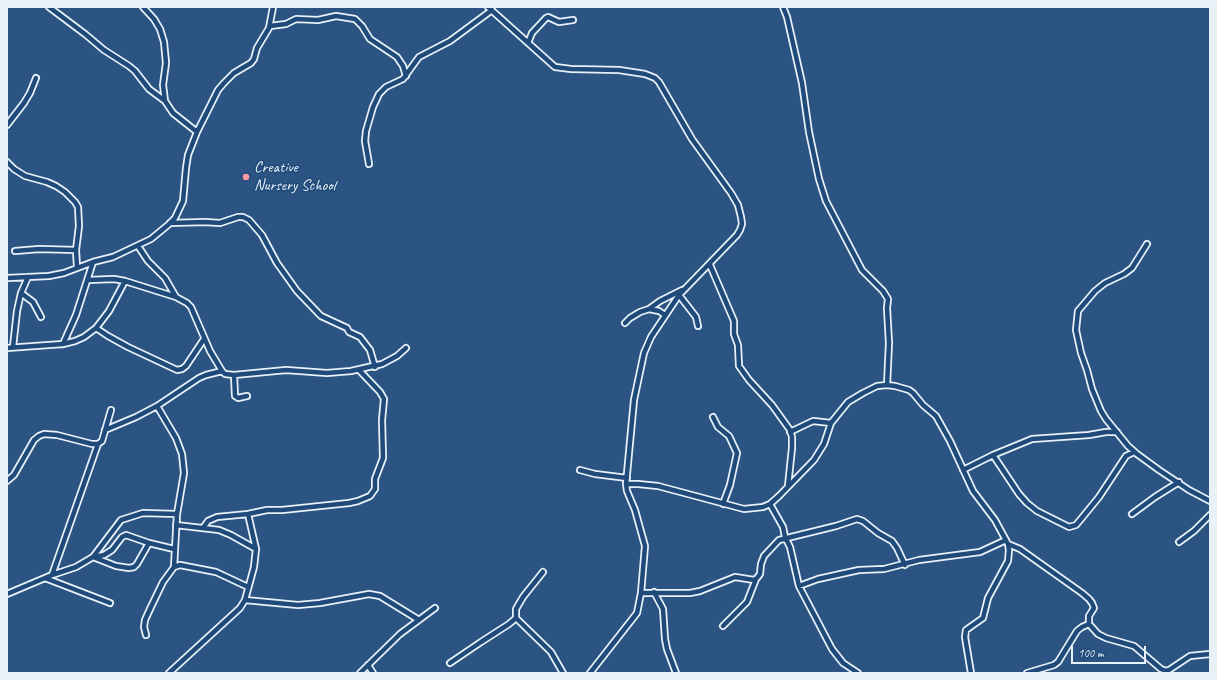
<!DOCTYPE html>
<style>
body{margin:0}
#map{position:relative;width:1217px;height:680px;overflow:hidden;background:#2b5482;font-family:Caveat,sans-serif}
canvas{display:block}
.frame{position:absolute;inset:0;border:8px solid #e8f1f8;pointer-events:none}
.scale{position:absolute;left:1071px;top:646px;width:75px;height:18px;box-sizing:border-box;border:2px solid #e8f1f8;border-top:0;padding-left:5px;font-size:12px;line-height:14px;white-space:nowrap;color:#e8f1f8;-webkit-text-stroke:3px #1f4a7a;paint-order:stroke}
</style>
<div id="map">
<canvas width="1217" height="680"></canvas>
<div class="frame"></div>
<div class="scale">100 m</div>
</div>
<script>
const g = document.querySelector('canvas').getContext('2d');
g.lineJoin = 'round';
const toPath = rows => new Path2D(rows.map(r => 'M' + r).join(''));
function stroke(path, color, width, dash) { g.strokeStyle = color; g.lineWidth = width; g.lineCap = dash ? 'butt' : 'round'; g.setLineDash(dash || []); g.stroke(path); }
function drawText(font, color, halo, rows, align = 'center') {
  g.font = font + ' Caveat,sans-serif'; g.lineWidth = 3; g.setLineDash([]); g.textBaseline = 'middle'; g.strokeStyle = halo; g.fillStyle = color; for (const [text, x, y, turn = 0] of rows) {
    g.save(); g.translate(x, y); g.rotate((+turn || 0) * Math.PI / 180); g.textAlign = isNaN(turn) ? turn : align; if (halo) g.strokeText(text, 0, 0); g.fillText(text, 0, 0); g.restore();
  }
}
const minor = toPath([
 [49,7,85,34,104,50,129,66,135,71,149,89,165,101],
 [143,7,154,19,160,29,164,42,166,63,163,85,165,101,173,113,197,132],
 [488,7,555,67,571,69,619,70,645,74,655,78,659,82,692,139,731,193,738,205,741,217,742,224,740,230,737,235,679,295,651,337,644,353,634,400,626,484,627,491,635,510,645,546,641,593,637,613,590,673],
 [783,7,787,17,802,83,809,132,819,179,826,201,862,270,883,291,888,299,887,308,889,343,887,385],
 [270,26,286,24,296,19,318,20,336,16,355,19,362,26,370,39,397,57,403,66,406,76],
 [528,43,532,33,546,18,548,17,559,22,573,20],
 [7,125,24,103,30,93,36,78],
 [7,162,14,169,25,176,47,182,56,186,65,192,75,202,78,207,79,226,76,250,77,267],
 [369,164,365,141,366,131,373,107,379,94,386,87,403,79,419,57,450,41,492,10],
 [170,223,205,222,220,223,238,217,243,217,249,220,262,235,277,263,297,291,321,316,347,328,349,332,360,337,370,350,375,367],
 [1147,244,1132,268,1124,274,1105,283,1095,291,1078,311,1076,330,1081,353,1087,370,1092,389,1101,411,1106,419,1128,446,1137,454,1159,470,1189,490,1210,501],
 [138,246,148,261,165,278,176,297,187,303,191,307,210,351,222,371,225,374,234,375,286,370,327,373,351,371,382,364,397,356,406,348],
 [15,251,39,249,76,250],
 [710,265,734,321,734,334,738,345,739,366,749,380,772,405,790,430,792,437,792,448,788,486],
 [7,278,49,276,64,273,93,262,113,257,151,239,168,225,175,218,183,201,186,168,188,155,197,132,218,90,224,83,234,73,251,63,254,59,257,48,269,28,273,7],
 [88,280,114,279,125,281,176,297],
 [21,293,33,302,41,317],
 [679,295,696,317,698,326],
 [649,309,659,311,665,315],
 [625,323,630,318,640,312,649,309,660,301,682,290],
 [96,328,108,336,128,347,177,370,182,369,186,366,204,339],
 [63,344,76,315,93,262],
 [13,347,17,311,21,293,28,277],
 [7,348,63,344,75,341,84,337,96,328,109,311,125,281],
 [234,375,235,396,238,398,247,396],
 [157,406,176,438,182,454,184,473,177,514,174,567],
 [713,417,718,427,729,436,737,453,730,485,723,504],
 [105,430,136,417,157,406,199,378,206,375,222,371],
 [790,432,813,421,831,423],
 [993,455,1019,494,1027,503,1037,511,1069,527,1076,525,1081,519,1099,497,1126,456,1134,452],
 [580,470,595,474,627,478],
 [963,470,993,455,1032,439,1089,435,1106,432,1117,432],
 [7,481,14,475,34,440,39,436,44,434,57,435,92,444,98,444,102,441,111,410],
 [626,484,638,484,658,486,744,509,763,507,770,504,779,496,814,460,824,444,831,423,848,402,863,393,877,386,887,385,895,386,909,390,913,393,923,405,936,416,950,441,973,491,995,520,1008,544,1009,550,1008,561,988,598,983,618,966,630,965,637,971,673],
 [770,504,783,527,785,537,790,547,799,586,832,649,843,663,858,673],
 [1132,514,1155,497,1179,482],
 [176,525,219,530,231,535,256,549],
 [203,528,208,521,217,517,248,514,267,510,282,510,349,503,358,501,370,496,375,489,375,479,383,458,382,420,384,399,380,392,359,370],
 [1179,542,1194,531,1210,515],
 [1008,544,1020,549,1082,593,1089,599,1092,603,1094,608,1089,616,1089,624,1098,634,1106,638,1134,646,1161,669,1166,671,1169,670,1190,656,1210,654],
 [93,557,121,520,143,513,177,514],
 [95,557,104,555,112,550,122,537,126,535,149,543,174,549],
 [52,575,98,444],
 [45,578,110,603],
 [799,586,818,579,859,570,884,569,919,560,980,552,1006,540],
 [654,592,663,609,665,639,667,649,676,673],
 [641,593,690,593,700,591,735,577,754,580,757,578,760,574,761,564,764,556,779,540,836,526,857,519,863,521,878,533,892,541,897,548,905,565],
 [7,594,52,575,76,567,93,557,116,566,129,568,134,567,137,564,149,543],
 [245,600,298,605,320,603,369,594,380,596,419,620],
 [516,618,551,652,563,673],
 [723,626,747,602,756,579],
 [146,635,144,627,145,620,150,609,163,582,174,567,180,565,216,572,248,587],
 [450,663,481,642,509,624,516,618,516,609,523,597,543,572],
 [368,665,373,673],
 [169,673,240,608,245,600,254,567,256,549,248,514],
 [360,673,400,634,435,608],
 [1027,673,1054,665,1058,662,1077,631,1082,627,1089,624]
]);
const markers = [
 [246,177,4,"#ff9aa2"]
];
const poiNames = [
 ["Creative",254,168],
 ["Nursery School",254,186]
];
stroke(minor, '#e8f1f8', 8);
stroke(minor, '#1f4a7a', 4.5);
for (const [x, y, r, color] of markers) { const dot = new Path2D(); dot.arc(x, y, r, 0, 2 * Math.PI); g.fillStyle = color; g.fill(dot); stroke(dot, '#1f4a7a', 1.5); }
drawText('16px', '#e8f1f8', '#1f4a7a', poiNames, 'left');
</script>
